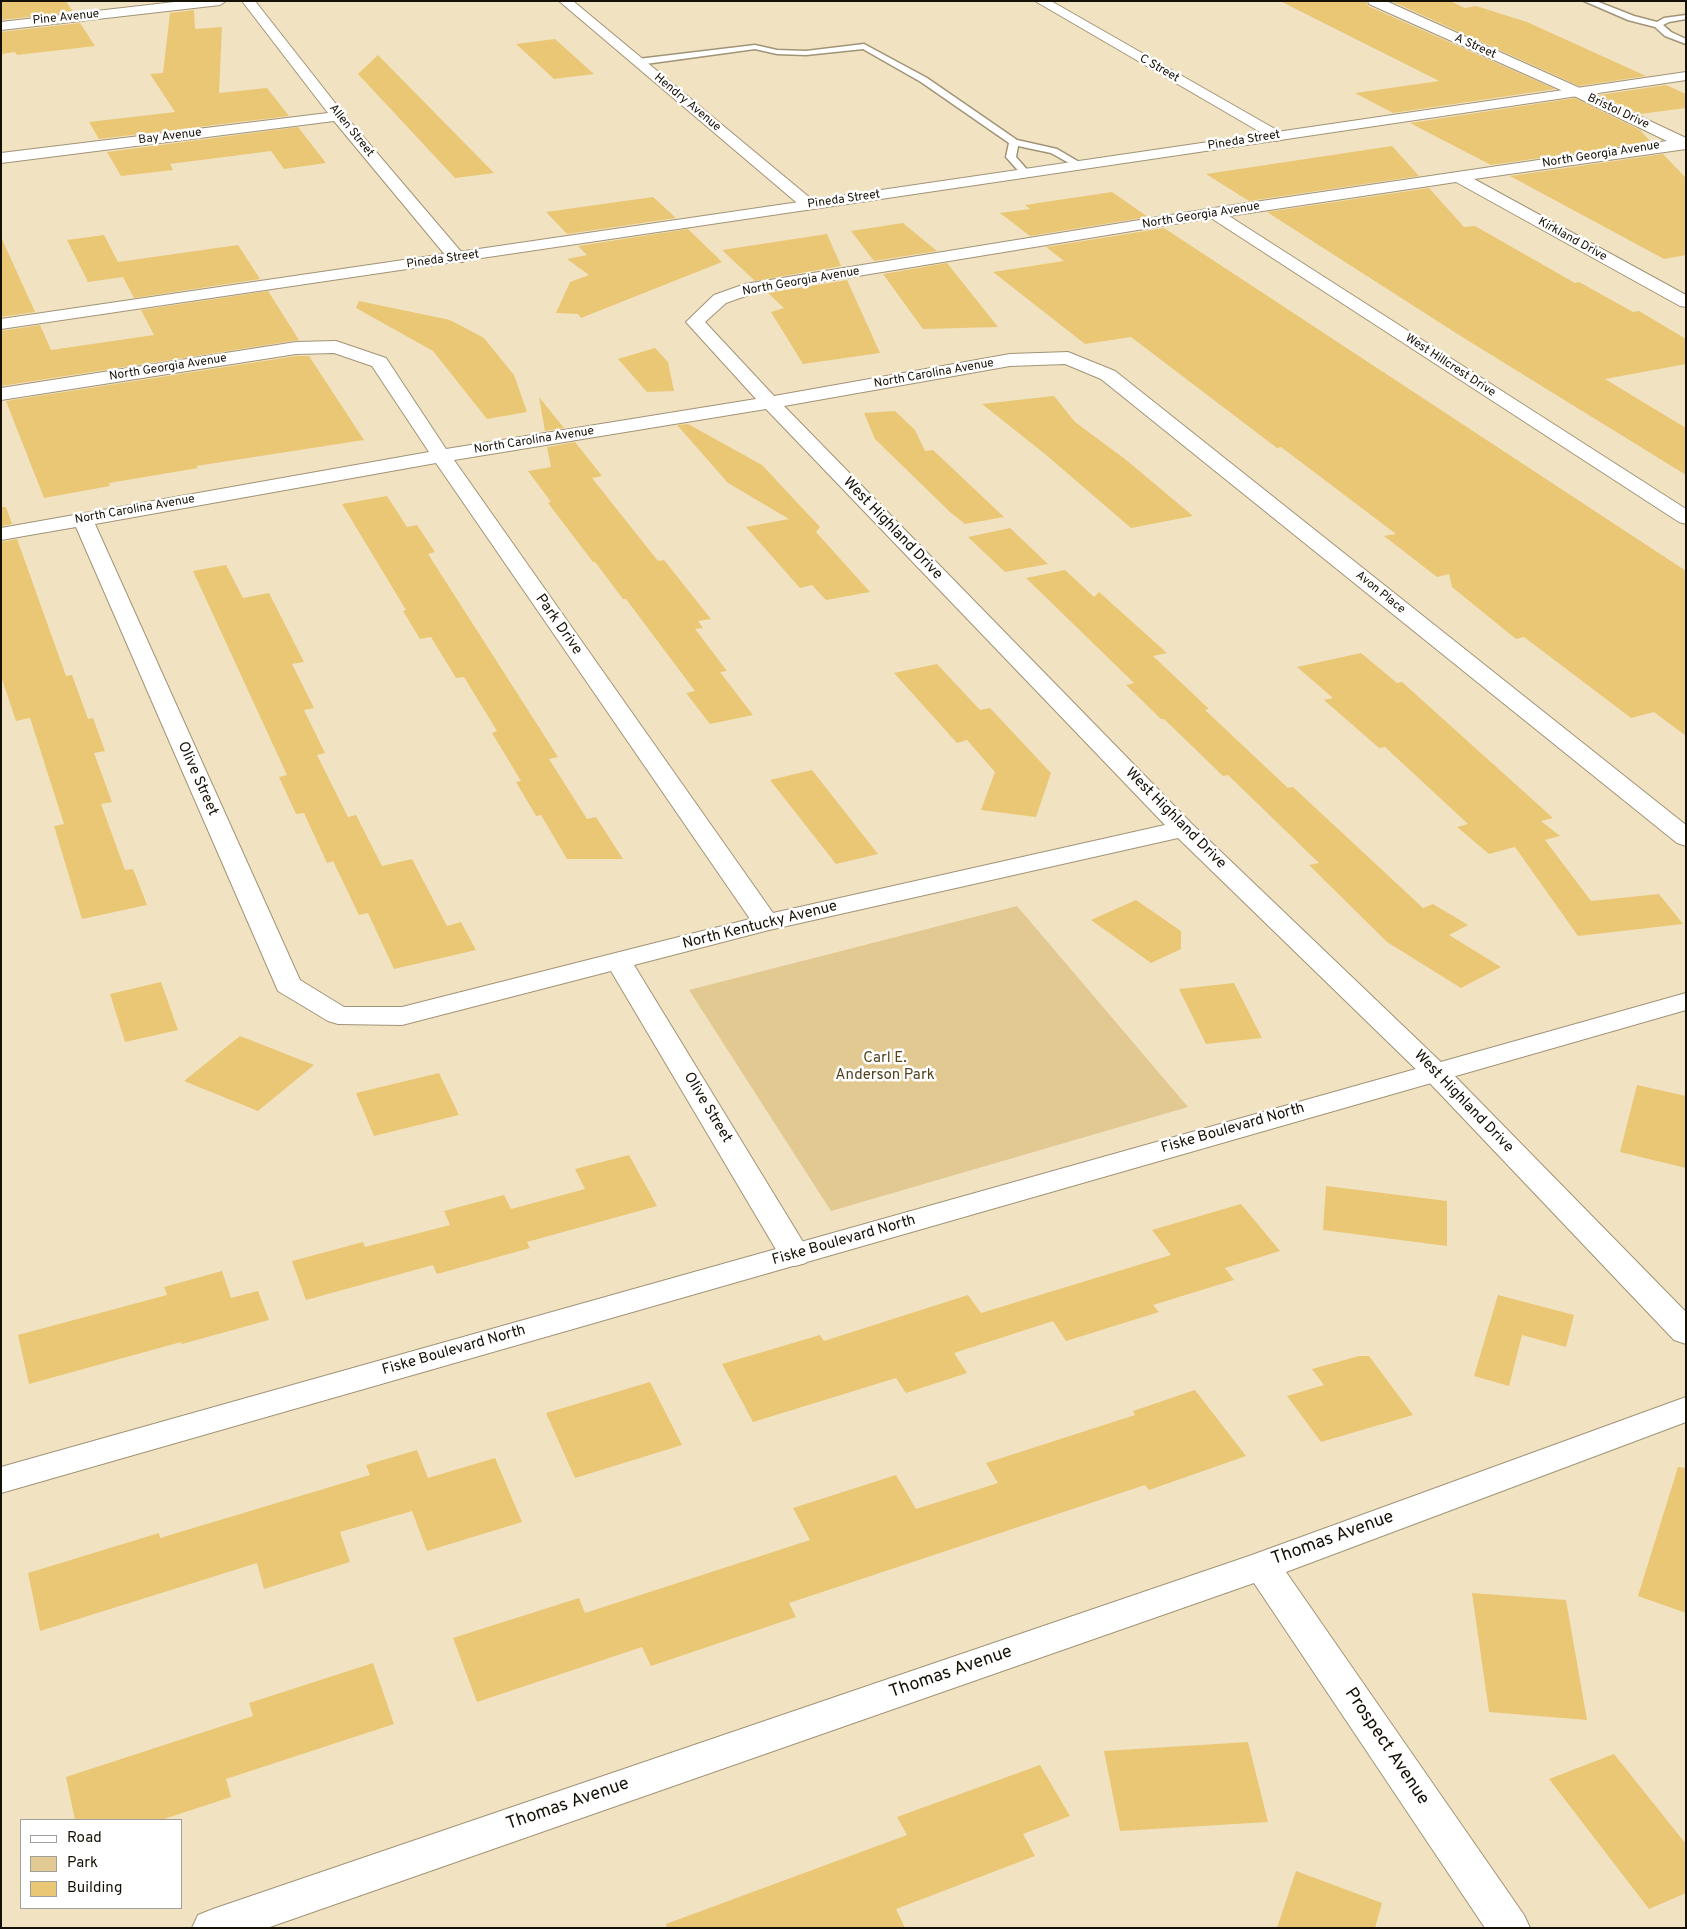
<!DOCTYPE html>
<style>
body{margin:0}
#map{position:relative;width:1687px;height:1929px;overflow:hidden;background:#f1e2c2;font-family:Overpass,sans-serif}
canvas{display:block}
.frame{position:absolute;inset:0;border:2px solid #161106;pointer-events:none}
.legend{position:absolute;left:20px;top:1819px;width:162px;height:90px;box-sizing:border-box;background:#fff;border:1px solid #a2a09b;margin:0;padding:6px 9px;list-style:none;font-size:15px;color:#161106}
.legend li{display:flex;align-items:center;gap:10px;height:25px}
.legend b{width:25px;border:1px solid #a2a09b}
</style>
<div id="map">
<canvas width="1687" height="1929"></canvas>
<div class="frame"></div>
<ul class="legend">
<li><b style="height:6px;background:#fff"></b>Road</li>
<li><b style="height:14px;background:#e2c991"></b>Park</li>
<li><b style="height:14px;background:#eac775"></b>Building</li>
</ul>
</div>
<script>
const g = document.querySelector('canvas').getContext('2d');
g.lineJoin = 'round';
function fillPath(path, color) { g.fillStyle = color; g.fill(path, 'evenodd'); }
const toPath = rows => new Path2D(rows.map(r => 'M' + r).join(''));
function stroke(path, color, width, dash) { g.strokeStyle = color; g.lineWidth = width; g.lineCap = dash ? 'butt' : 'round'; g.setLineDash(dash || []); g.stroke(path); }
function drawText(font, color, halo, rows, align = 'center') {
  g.font = font + ' Overpass,sans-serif'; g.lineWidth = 5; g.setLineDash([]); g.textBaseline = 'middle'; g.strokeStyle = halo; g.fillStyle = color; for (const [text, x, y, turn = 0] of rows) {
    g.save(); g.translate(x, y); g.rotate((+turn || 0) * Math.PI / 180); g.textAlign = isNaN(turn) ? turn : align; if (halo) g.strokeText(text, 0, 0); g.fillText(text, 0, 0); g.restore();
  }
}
const green = toPath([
 [1017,906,1188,1107,831,1211,689,990]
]);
const building = toPath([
 [1,1,66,1,73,12,1,20],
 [1280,1,1366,1,1368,6,1555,89,1393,113,1355,93,1439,81],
 [1391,1,1450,1,1465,8,1476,6,1527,22,1646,76,1579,86],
 [194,10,195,29,222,27,219,93,267,88,289,116,99,139,89,122,175,112,150,74,163,73,170,13],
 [80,23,95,46,17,55,15,52,1,54,1,32],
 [555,39,594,74,554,79,516,44],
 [378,55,494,173,455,178,358,74],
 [1666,85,1686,94,1686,108,1640,114,1599,95],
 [1575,98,1640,130,1651,142,1491,165,1410,123],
 [298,127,326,163,284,169,271,151,170,164,173,170,121,176,107,152],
 [1392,146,1419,176,1249,201,1206,174],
 [1663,154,1686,178,1686,255,1664,259,1510,176],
 [1429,188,1464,227,1475,226,1575,283,1579,282,1633,312,1639,311,1686,339,1686,364,1605,379,1686,428,1686,475,1459,335,1267,212],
 [1112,192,1148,217,1030,236,1000,213,1030,209,1025,205],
 [653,197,676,218,567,234,546,212],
 [903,223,937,251,874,261,851,231],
 [1164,228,1686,571,1686,736,1654,712,1631,718,1524,637,1516,639,1452,587,1449,574,1437,577,1384,536,1396,534,1281,447,1277,448,1131,337,1085,344,993,272,1064,261,1046,247],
 [688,229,722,262,581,318,578,314,556,313,570,282,589,275,567,259,587,255,578,246],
 [827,234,841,266,755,281,722,250],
 [104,235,118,262,238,245,260,279,134,298,123,277,88,282,67,240],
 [1,237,35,312,1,317],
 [947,263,998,327,923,329,883,274],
 [847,280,880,353,803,364,771,312,784,308,768,293],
 [268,291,299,340,1,386,1,331,40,325,51,350,154,335,141,310],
 [359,301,450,320,484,338,514,375,527,412,487,419,433,351,356,308],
 [655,348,668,362,674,391,647,392,618,359],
 [296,356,309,356,364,440,196,466,198,468,109,483,110,486,44,498,6,401],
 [1054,396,1075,422,1125,459,1193,516,1131,528,1045,454,982,404],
 [539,397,564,428,545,431],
 [895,411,915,430,925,451,933,450,1004,517,965,524,950,512,875,439,864,413],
 [688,424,762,465,820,527,816,532,870,592,826,600,812,585,800,588,746,527,789,519,728,483,677,425],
 [575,442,602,476,592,478,658,561,664,560,711,619,698,621,703,628,695,629,727,671,720,672,753,715,710,724,686,693,695,691,626,599,623,599,595,562,593,562,548,503,551,502,528,471,551,467,547,447],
 [387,496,407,527,417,525,435,552,428,554,558,757,549,759,587,819,596,817,623,859,567,859,541,815,536,816,516,782,521,781,492,733,497,731,464,677,456,678,431,637,420,639,403,611,406,610,342,504],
 [1,507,6,507,12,524,1,526],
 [1010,528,1048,564,1005,572,968,537],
 [17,539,66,676,72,675,88,719,93,718,105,751,94,753,112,802,101,804,125,870,133,869,147,905,82,919,54,826,64,824,30,718,16,721,1,676,1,542],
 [226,565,243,598,269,593,304,662,292,664,314,708,304,710,325,753,317,755,348,817,356,815,382,866,412,859,447,926,461,922,476,950,394,969,368,913,359,915,333,861,327,863,304,813,296,814,279,777,287,775,193,571],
 [1065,570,1094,597,1099,592,1167,653,1153,656,1209,709,1205,710,1288,788,1293,787,1423,908,1433,904,1468,925,1449,935,1501,967,1461,988,1387,942,1309,865,1319,863,1228,775,1223,776,1164,719,1161,719,1126,685,1134,683,1026,578],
 [1361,653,1397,683,1402,682,1553,818,1541,821,1560,836,1545,840,1591,901,1659,894,1683,924,1578,936,1515,847,1489,854,1457,827,1468,824,1385,747,1379,748,1324,700,1333,698,1297,667],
 [937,664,980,710,990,708,1051,773,1036,817,981,810,995,772,967,740,957,743,894,673],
 [812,770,878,854,836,864,770,780],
 [1136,900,1181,931,1181,949,1151,963,1091,920],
 [161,982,178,1030,125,1042,110,994],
 [1234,983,1262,1038,1206,1044,1179,989],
 [240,1036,314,1065,258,1111,184,1081],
 [439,1073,459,1115,374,1136,356,1093],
 [1637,1085,1686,1096,1686,1168,1620,1152],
 [629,1155,657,1206,527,1242,530,1248,437,1274,433,1265,306,1300,292,1261,363,1242,365,1247,450,1225,444,1211,504,1195,511,1209,585,1189,575,1169],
 [1326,1186,1447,1201,1447,1246,1323,1230],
 [1241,1204,1280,1251,1225,1268,1234,1280,1153,1305,1159,1312,1066,1341,1053,1321,954,1353,967,1373,906,1393,896,1378,753,1422,722,1364,820,1335,824,1341,968,1295,981,1313,1171,1255,1152,1230],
 [222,1271,231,1298,258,1291,269,1320,182,1344,181,1342,29,1384,18,1335,167,1295,164,1287],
 [1498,1295,1574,1315,1566,1347,1522,1335,1509,1386,1474,1376],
 [1359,1356,1369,1356,1413,1415,1321,1442,1287,1396,1324,1385,1312,1369],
 [650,1382,682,1445,575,1478,546,1413],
 [1195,1390,1246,1456,1149,1490,1145,1485,789,1603,796,1617,651,1666,642,1647,477,1702,453,1638,579,1598,585,1613,810,1540,793,1508,896,1475,916,1509,998,1483,986,1463,1135,1415,1133,1411],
 [417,1450,428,1478,495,1458,522,1522,427,1551,412,1511,340,1532,350,1562,264,1589,257,1563,40,1631,28,1573,159,1533,160,1538,370,1475,366,1465],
 [1678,1467,1686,1468,1686,1613,1638,1596],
 [1472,1593,1566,1600,1587,1720,1489,1712],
 [373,1663,394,1724,226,1779,231,1797,161,1820,75,1820,66,1777,253,1716,249,1703],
 [1248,1742,1268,1822,1120,1831,1104,1751],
 [1614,1754,1686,1844,1686,1893,1649,1909,1549,1779],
 [1040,1765,1070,1816,1023,1834,1035,1856,896,1909,905,1928,667,1928,666,1924,907,1835,897,1817],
 [1296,1871,1382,1903,1375,1928,1277,1928]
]);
const lane = toPath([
 [1584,1,1596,1,1634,16,1657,22,1664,18,1686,15,1686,19,1669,22,1663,25,1671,32,1686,39,1686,44,1665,36,1655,27,1628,20,1584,1],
 [864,44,927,78,1017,140,1057,149,1086,166,1084,168,1078,168,1051,153,1018,146,1016,157,1031,174,1029,176,1023,176,1006,157,1009,143,921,82,863,49,806,55,777,54,755,49,638,65,634,62,638,59,755,45,777,50,806,51,864,44]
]);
const street = toPath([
 [183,1,226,1,220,5,1,30,1,22,183,1],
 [242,1,255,1,343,113,463,254,466,258,463,262,451,262,334,121,1,163,1,153,328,113,242,1],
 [559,1,573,1,815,202,817,205,815,208,803,208,559,1],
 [1035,1,1051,1,1282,133,1285,136,1282,139,1277,141,1272,139,1035,1],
 [1368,1,1386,1,1582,89,1686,138,1686,149,1474,179,1686,295,1686,307,1680,306,1456,182,1229,216,1686,509,1686,524,1679,522,1211,218,754,293,726,303,705,322,774,396,1010,354,1068,352,1115,371,1686,825,1686,846,1677,843,1101,379,1065,364,1010,366,784,406,1192,824,1444,1065,1686,1312,1686,1344,1674,1340,1424,1077,1178,838,769,930,634,965,811,1255,806,1263,795,1266,784,1263,611,971,402,1025,338,1024,328,1021,278,991,76,527,1,540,1,528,429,452,372,366,334,353,296,354,1,400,1,388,296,342,336,341,386,358,446,449,756,399,686,322,714,295,745,284,1214,208,1667,141,1572,95,1369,4,1368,1],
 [766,409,1165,825,773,913,454,460,766,409],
 [436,463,750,919,402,1007,344,1007,300,980,95,524,436,463],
 [1686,1397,1686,1422,1286,1572,1524,1915,1530,1928,1485,1928,1254,1583,267,1928,192,1928,198,1915,213,1909,1249,1556,1686,1397]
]);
const secondary = toPath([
 [1686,72,1686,80,1,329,1,319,1686,72],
 [1686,993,1686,1010,1,1493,1,1467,1686,993]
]);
const farStreetnames = [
 ["Pine Avenue",66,18,-6],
 ["A Street",1475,47,24],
 ["C Street",1159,69,30],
 ["Hendry Avenue",687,103,40],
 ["Bristol Drive",1618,112,25],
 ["Allen Street",351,131,51],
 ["Bay Avenue",170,137,-7],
 ["Pineda Street",1244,141,-9],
 ["North Georgia Avenue",1601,155,-9],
 ["Pineda Street",844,200,-8],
 ["North Georgia Avenue",1201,216,-9],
 ["Kirkland Drive",1572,240,29],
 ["Pineda Street",443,260,-8],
 ["North Georgia Avenue",801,282,-10],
 ["West Hillcrest Drive",1450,366,33],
 ["North Georgia Avenue",168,368,-9],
 ["North Carolina Avenue",934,374,-10],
 ["North Carolina Avenue",534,441,-9],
 ["North Carolina Avenue",135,510,-10],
 ["Avon Place",1380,593,39]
];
const streetNames = [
 ["West Highland Drive",892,529,46],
 ["Park Drive",558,625,55],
 ["Olive Street",197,779,66],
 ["West Highland Drive",1175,819,45],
 ["North Kentucky Avenue",760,926,-14],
 ["West Highland Drive",1463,1102,46],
 ["Olive Street",707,1108,59],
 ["Fiske Boulevard North",1233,1129,-16],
 ["Fiske Boulevard North",844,1241,-16],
 ["Fiske Boulevard North",454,1351,-16]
];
const parkNames = [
 ["Carl E.",885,1059],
 ["Anderson Park",885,1076]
];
const nearStreetnames = [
 ["Thomas Avenue",1333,1539,-20],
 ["Thomas Avenue",951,1673,-19],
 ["Prospect Avenue",1386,1747,56],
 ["Thomas Avenue",568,1805,-19]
];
fillPath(green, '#e2c991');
fillPath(building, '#eac775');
stroke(lane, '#a19476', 3);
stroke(street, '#a19476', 2);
stroke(secondary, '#a19476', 2);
fillPath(lane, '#fff');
fillPath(street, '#fff');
fillPath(secondary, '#fff');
drawText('12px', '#161106', '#fff', farStreetnames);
drawText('15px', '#161106', '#fff', streetNames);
drawText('15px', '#534420', '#fff', parkNames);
drawText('18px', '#161106', '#fff', nearStreetnames);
</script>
